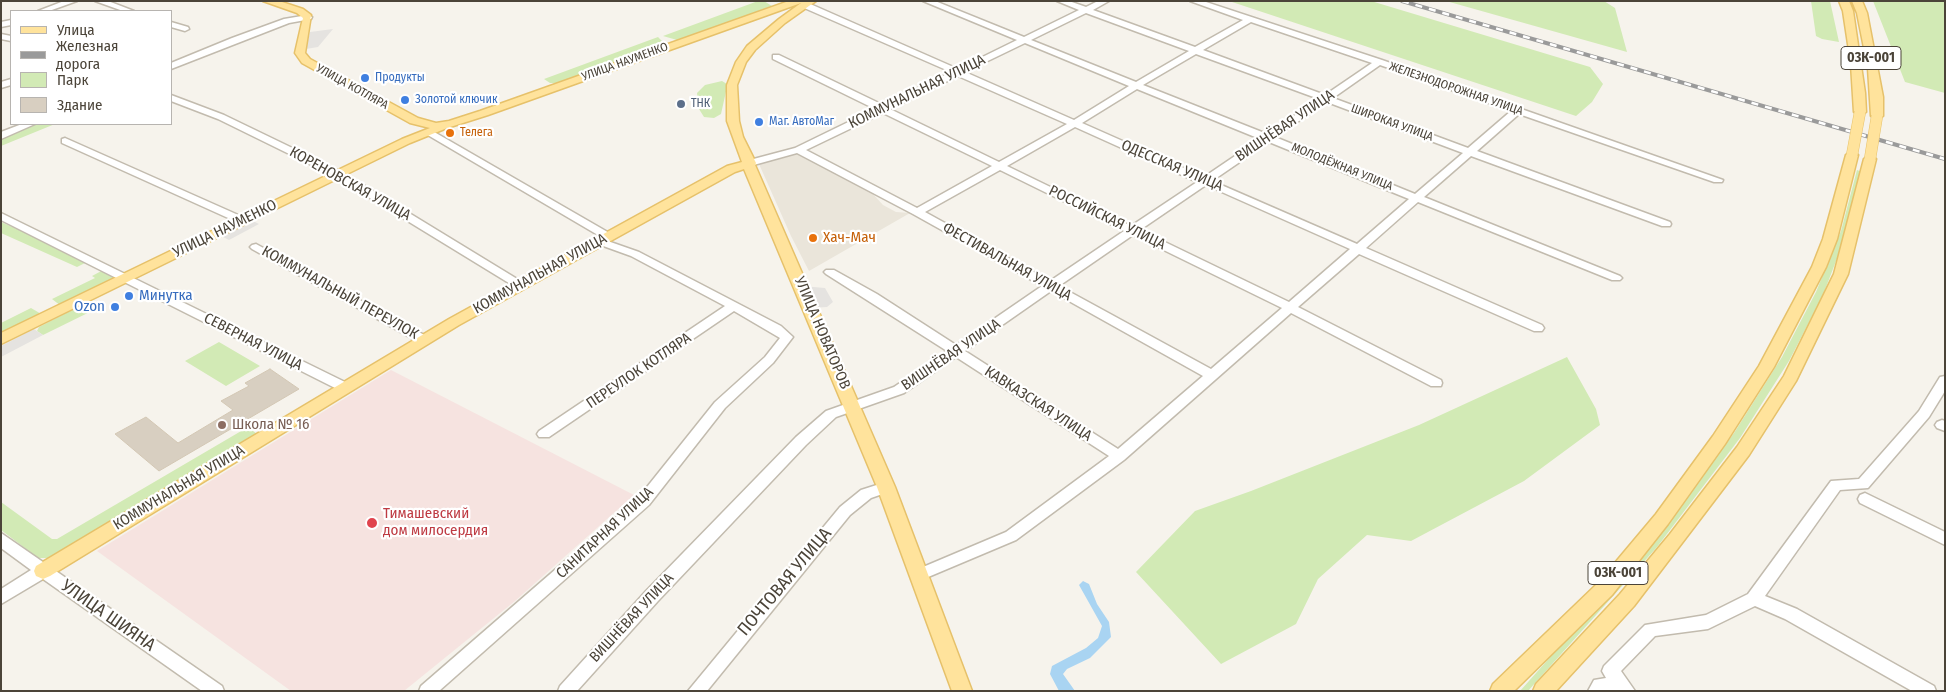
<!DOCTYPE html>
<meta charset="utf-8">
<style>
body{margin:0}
#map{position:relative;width:1946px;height:692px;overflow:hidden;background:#f6f3ec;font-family:"Fira Sans Condensed",sans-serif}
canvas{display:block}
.frame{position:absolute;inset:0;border:2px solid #4b4439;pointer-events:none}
.legend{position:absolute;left:10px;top:10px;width:162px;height:115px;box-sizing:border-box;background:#fff;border:1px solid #b7b4b0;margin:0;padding:6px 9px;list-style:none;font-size:15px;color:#4b4439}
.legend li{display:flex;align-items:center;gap:10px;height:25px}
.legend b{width:25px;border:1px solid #b7b4b0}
</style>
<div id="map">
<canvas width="1946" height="692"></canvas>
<div class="frame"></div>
<ul class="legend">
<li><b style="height:6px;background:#ffe39c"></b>Улица</li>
<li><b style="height:6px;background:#9a9a9a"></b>Железная дорога</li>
<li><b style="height:14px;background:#d2eab5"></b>Парк</li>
<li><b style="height:14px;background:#d8cfc1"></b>Здание</li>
</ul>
</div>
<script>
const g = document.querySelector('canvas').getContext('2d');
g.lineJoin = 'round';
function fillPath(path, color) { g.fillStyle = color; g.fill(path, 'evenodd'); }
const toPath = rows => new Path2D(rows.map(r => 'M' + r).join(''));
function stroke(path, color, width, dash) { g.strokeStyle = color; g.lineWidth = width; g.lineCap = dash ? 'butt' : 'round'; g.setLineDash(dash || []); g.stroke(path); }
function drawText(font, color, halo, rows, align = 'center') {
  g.font = font + ' "Fira Sans Condensed",sans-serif'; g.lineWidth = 4.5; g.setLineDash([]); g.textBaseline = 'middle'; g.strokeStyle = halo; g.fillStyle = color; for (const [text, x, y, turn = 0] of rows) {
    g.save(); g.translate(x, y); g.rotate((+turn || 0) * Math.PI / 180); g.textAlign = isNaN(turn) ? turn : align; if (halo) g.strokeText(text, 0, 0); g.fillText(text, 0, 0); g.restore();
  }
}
const residential = toPath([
 [799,154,872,193,883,205,896,212,910,213,809,271,791,236,759,164]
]);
const medical = toPath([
 [391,370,634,495,515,601,404,691,291,691,97,551]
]);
const green = toPath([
 [758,1,764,1,772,6,685,38,677,40,663,36],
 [1229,1,1371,1,1590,67,1603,84,1592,102,1576,116],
 [1446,1,1604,1,1615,8,1627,52],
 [1811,1,1830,1,1839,42,1822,39,1816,36],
 [1873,1,1945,1,1945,93,1905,82],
 [658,37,665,44,659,47,559,83,550,83,544,79],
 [722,81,727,84,727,87,721,114,714,118,704,117,699,109,697,93,705,85],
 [35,124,55,124,1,146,1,137],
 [1857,170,1862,172,1846,235,1823,295,1789,361,1740,438,1657,547,1528,691,1520,691,1652,543,1734,433,1782,357,1816,292,1841,231],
 [1,222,89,261,77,267,1,233],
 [105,269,118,277,61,306,52,299,95,278,92,276],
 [95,302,102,306,43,335,37,331,39,327,80,306],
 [31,308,43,315,1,338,1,323],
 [219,342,260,366,226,386,185,361],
 [1567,357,1596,409,1600,425,1524,481,1411,541,1367,535,1318,579,1296,624,1221,664,1136,572,1195,511,1251,491,1419,425],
 [248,427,257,434,52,558,38,558,1,530,1,502,52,539,57,539]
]);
const parking = toPath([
 [333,29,318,47,306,49,310,32],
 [251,220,259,224,229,240,221,236],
 [802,286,825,288,833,302,827,307,811,308],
 [34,329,43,335,1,357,1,346]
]);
const water = toPath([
 [1083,581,1089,584,1097,604,1109,622,1111,637,1090,658,1067,669,1063,674,1075,691,1059,691,1050,674,1052,666,1086,648,1098,638,1102,626,1079,585]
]);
const building = toPath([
 [270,369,299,389,159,471,115,434,146,417,178,443,233,410,221,401,249,386,245,383,270,369]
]);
const minor = toPath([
 [64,1,77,1,49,11,38,11,64,1],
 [95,1,108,1,134,11,123,11,95,1],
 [923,1,935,1,1024,37,1079,10,1057,1,1069,1,1086,7,1098,1,1109,1,1093,10,1195,47,1243,20,1190,1,1203,1,1382,60,1723,180,1722,182,1714,182,1519,114,1477,151,1670,222,1671,224,1670,226,1662,226,1471,156,1424,197,1620,276,1622,278,1620,280,1612,280,1418,202,1366,248,1542,325,1544,328,1542,331,1534,331,1359,254,1298,307,1441,380,1442,383,1441,386,1431,386,1291,313,1124,460,1016,540,921,580,916,578,913,574,916,570,1006,532,1109,456,956,357,904,393,836,417,806,445,658,601,577,691,558,691,560,686,646,591,796,437,826,411,894,387,947,351,826,274,824,272,826,270,834,270,877,294,956,345,1042,286,913,214,797,153,750,166,745,163,746,161,795,148,875,109,773,59,773,55,779,55,883,105,951,72,802,7,802,3,808,3,958,69,1017,40,923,1],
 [1086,13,1189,51,1136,82,1031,40,1086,13],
 [1251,22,1372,63,1325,95,1203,50,1251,22],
 [1025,43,1129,86,1074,120,965,72,1025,43],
 [1196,54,1319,99,1267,134,1143,85,1196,54],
 [1380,65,1511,111,1468,148,1333,98,1380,65],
 [958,76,1067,124,999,162,890,109,958,76],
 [1137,89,1260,139,1204,177,1082,123,1137,89],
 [1327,102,1463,153,1415,194,1275,137,1327,102],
 [883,113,992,166,917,208,806,150,883,113],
 [1075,127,1197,182,1131,226,1007,166,1075,127],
 [1269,142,1409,199,1357,244,1212,181,1269,142],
 [1000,170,1124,231,1050,281,925,212,1000,170],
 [1206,185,1350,249,1289,302,1140,230,1206,185],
 [1133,235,1282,308,1211,369,1059,286,1133,235],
 [1051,291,1203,376,1118,449,965,351,1051,291],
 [308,15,312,17,311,19,289,23,171,69,171,63,232,38,284,19,308,15],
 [11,20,11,25,1,27,1,22,11,20],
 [171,22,188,27,189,29,185,31,171,27,171,22],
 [1,34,11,36,11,41,1,39,1,34],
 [11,79,11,85,1,88,1,82,11,79],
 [171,95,224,115,342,172,527,285,521,289,517,288,334,176,218,119,171,101,171,95],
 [22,124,35,124,1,139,1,132,22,124],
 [429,129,611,234,613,236,607,239,603,238,426,134,424,132,429,129],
 [65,138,245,218,246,220,241,223,237,222,62,143,62,139,65,138],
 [1,213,349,384,351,387,349,390,339,390,1,220,1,213],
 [599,238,639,252,781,326,793,337,773,363,725,408,649,505,439,691,419,691,421,686,639,497,715,402,765,357,780,338,734,311,549,437,539,437,537,434,539,431,725,306,631,256,595,243,593,241,599,238],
 [256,244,428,337,430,340,428,343,420,343,252,249,250,247,252,245,256,244],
 [1945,376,1945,391,1929,417,1868,488,1840,490,1765,596,1797,609,1934,686,1936,691,1912,691,1785,619,1755,606,1708,629,1655,636,1621,671,1635,691,1588,691,1594,680,1606,678,1602,671,1604,666,1645,625,1706,615,1748,594,1831,481,1859,479,1919,411,1940,377,1945,376],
 [1942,420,1945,421,1945,431,1937,428,1935,425,1937,422,1942,420],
 [886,482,891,483,893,487,891,491,871,498,850,515,707,691,688,691,840,507,861,490,886,482],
 [1865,493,1945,532,1945,545,1860,503,1858,499,1860,495,1865,493],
 [1,533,222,686,224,691,202,691,43,579,1,604,1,589,31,570,1,548,1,533]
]);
const major = toPath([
 [263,1,279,1,303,9,311,15,305,53,310,59,418,118,436,123,449,121,480,111,789,1,816,1,785,23,755,50,746,62,737,85,739,121,743,137,756,163,755,165,895,487,972,691,952,691,877,487,744,169,735,172,459,325,50,576,43,579,36,576,34,571,36,566,449,319,727,166,742,162,727,121,727,85,736,62,747,46,779,19,801,3,488,115,447,128,410,143,1,344,1,333,402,139,430,128,410,123,302,63,295,53,303,18,297,13,263,1],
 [1839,1,1849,1,1853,11,1865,93,1866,112,1860,115,1854,112,1851,64,1843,11,1839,1],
 [1852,1,1862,1,1867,13,1883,97,1883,116,1877,119,1871,116,1868,68,1857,13,1852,1],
 [1852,151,1858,155,1837,239,1826,267,1774,367,1725,444,1668,524,1612,595,1514,691,1490,691,1493,684,1598,583,1656,514,1713,436,1759,366,1812,267,1823,239,1846,155,1852,151],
 [1870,155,1876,159,1848,274,1796,381,1749,455,1634,606,1556,691,1533,691,1536,684,1620,594,1670,534,1737,447,1784,376,1834,274,1864,159,1870,155]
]);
const rail = toPath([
 [1402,1,1945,159]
]);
const majorBridge = toPath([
 [1852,155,1860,112],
 [1870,159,1877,116]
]);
const markers = [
 [365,78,5,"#3f7fe0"],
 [405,100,5,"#3f7fe0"],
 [681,104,5,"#5c6f8a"],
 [759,122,5,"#3f7fe0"],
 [450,133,5,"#e8710a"],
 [813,238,5,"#e8710a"],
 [129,296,5,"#3f7fe0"],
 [115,307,5,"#3f7fe0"],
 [222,425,5,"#8d6e63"],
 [372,523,6,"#e0444e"]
];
const farStreetnames = [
 ["УЛИЦА НАУМЕНКО",625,62,-20],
 ["УЛИЦА КОТЛЯРА",352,87,29],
 ["ЖЕЛЕЗНОДОРОЖНАЯ УЛИЦА",1456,89,19],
 ["ШИРОКАЯ УЛИЦА",1392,123,20],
 ["МОЛОДЁЖНАЯ УЛИЦА",1342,167,22]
];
const farShopnames = [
 ["Продукты",375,78],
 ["Золотой ключик",415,100],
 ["Маг. АвтоМаг",769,122]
];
const farServicenames = [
 ["ТНК",691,104]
];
const farFoodnames = [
 ["Телега",460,133]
];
const shields = [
 [1871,58,60],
 [1618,573,60]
];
const shieldNames = [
 ["03К-001",1871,58],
 ["03К-001",1618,573]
];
const streetNames = [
 ["КОММУНАЛЬНАЯ УЛИЦА",917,92,-26],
 ["ВИШНЁВАЯ УЛИЦА",1285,126,-34],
 ["ОДЕССКАЯ УЛИЦА",1172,166,23],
 ["КОРЕНОВСКАЯ УЛИЦА",350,184,29],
 ["РОССИЙСКАЯ УЛИЦА",1107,218,26],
 ["УЛИЦА НАУМЕНКО",225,229,-26],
 ["ФЕСТИВАЛЬНАЯ УЛИЦА",1007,262,29],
 ["КОММУНАЛЬНАЯ УЛИЦА",540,274,-29],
 ["КОММУНАЛЬНЫЙ ПЕРЕУЛОК",340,293,29],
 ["УЛИЦА НОВАТОРОВ",822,333,67],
 ["СЕВЕРНАЯ УЛИЦА",253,342,27],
 ["ВИШНЁВАЯ УЛИЦА",951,355,-34],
 ["ПЕРЕУЛОК КОТЛЯРА",639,371,-34],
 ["КАВКАЗСКАЯ УЛИЦА",1038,404,33],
 ["КОММУНАЛЬНАЯ УЛИЦА",179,488,-31],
 ["САНИТАРНАЯ УЛИЦА",605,533,-43],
 ["ВИШНЁВАЯ УЛИЦА",632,618,-47]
];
const foodNames = [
 ["Хач-Мач",823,238]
];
const shopNames = [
 ["Минутка",139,296],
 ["Ozon",105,307,"right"]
];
const educationNames = [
 ["Школа № 16",232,425]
];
const healthNames = [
 ["Тимашевский",383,514],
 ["дом милосердия",383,531]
];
const nearStreetnames = [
 ["ПОЧТОВАЯ УЛИЦА",785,582,-50],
 ["УЛИЦА ШИЯНА",108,616,35]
];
fillPath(residential, '#eae5da');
fillPath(medical, '#f6e3e0');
fillPath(green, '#d2eab5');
fillPath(parking, '#e5e3e0');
fillPath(water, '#a9d4f2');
fillPath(building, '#d8cfc1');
stroke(building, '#d3c7b4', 1);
stroke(minor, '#c2bbae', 3);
stroke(major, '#e6c16a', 3);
fillPath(minor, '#fff');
fillPath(major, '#ffe39c');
stroke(rail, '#9a9a9a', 4);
stroke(rail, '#fff', 2.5, [7]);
stroke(majorBridge, '#e6c16a', 12, []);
stroke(majorBridge, '#ffe39c', 11);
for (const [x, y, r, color] of markers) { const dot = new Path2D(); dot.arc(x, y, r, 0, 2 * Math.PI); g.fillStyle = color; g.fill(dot); stroke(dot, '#fff', 2); }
drawText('12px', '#4b4439', '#fff', farStreetnames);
drawText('12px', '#366cbe', '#fff', farShopnames, 'left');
drawText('12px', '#4e5e75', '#fff', farServicenames, 'left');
drawText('12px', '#c56008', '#fff', farFoodnames, 'left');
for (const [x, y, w] of shields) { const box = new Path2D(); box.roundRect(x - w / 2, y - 11.5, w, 23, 4); g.fillStyle = '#fff'; g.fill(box); stroke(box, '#4b4439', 1); }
drawText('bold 14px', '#4b4439', null, shieldNames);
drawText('15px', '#4b4439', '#fff', streetNames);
drawText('15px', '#c56008', '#fff', foodNames, 'left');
drawText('15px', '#366cbe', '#fff', shopNames, 'left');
drawText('15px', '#785e54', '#fff', educationNames, 'left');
drawText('15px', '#be3a42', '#fff', healthNames, 'left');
drawText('18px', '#4b4439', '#fff', nearStreetnames);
</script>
